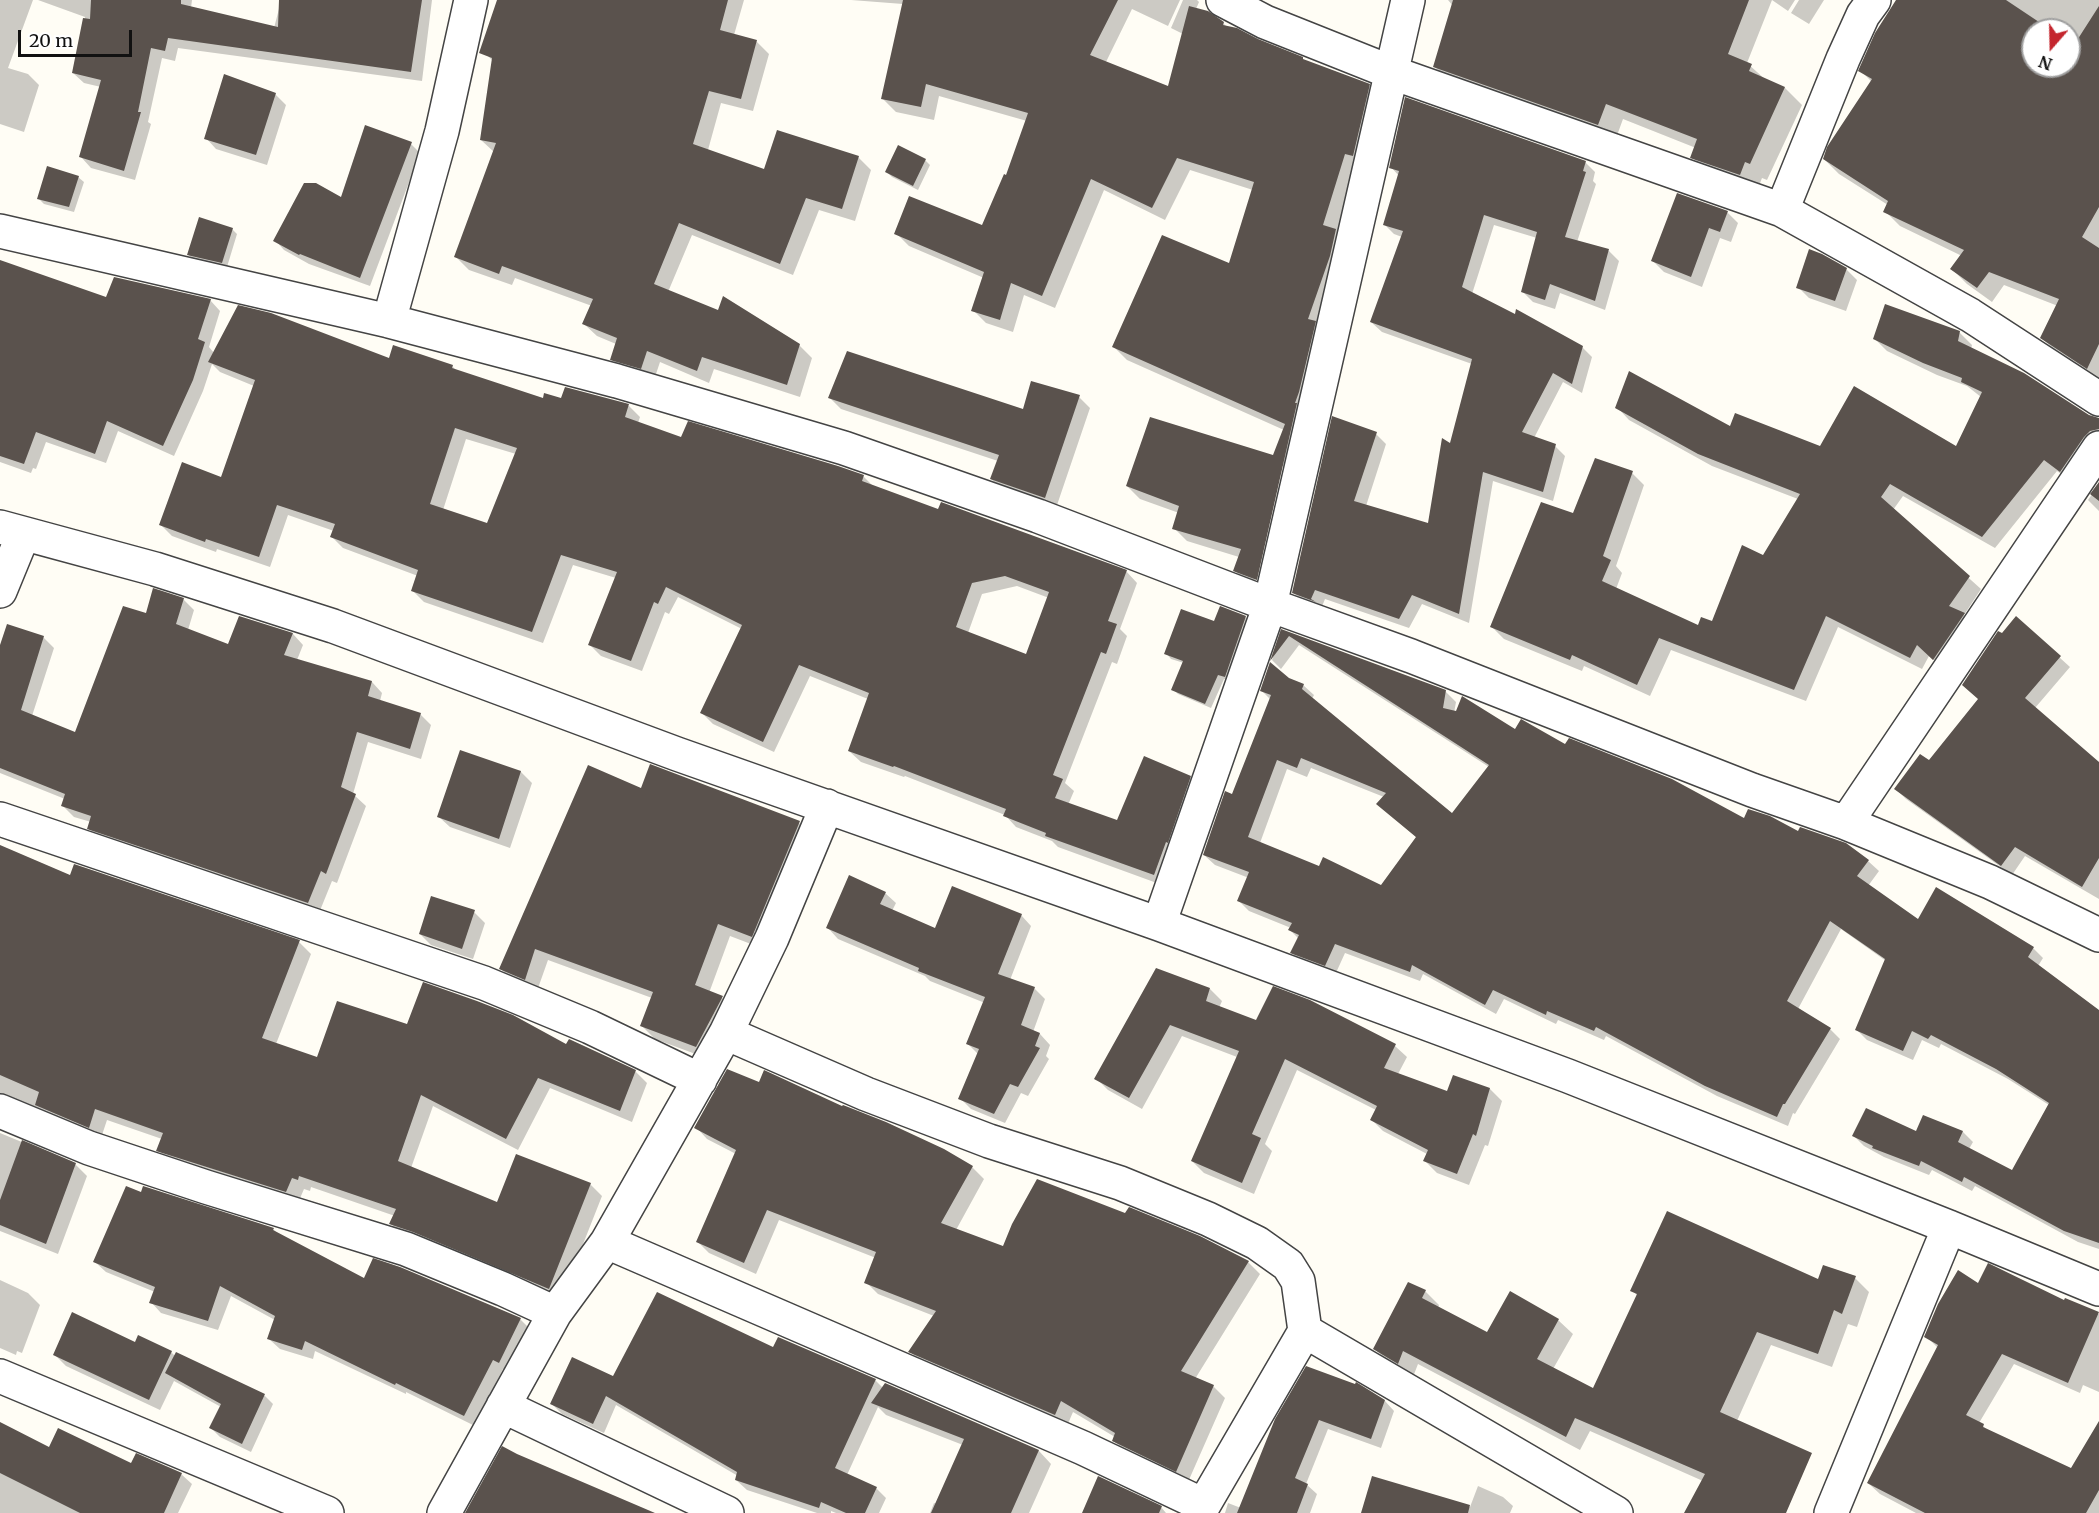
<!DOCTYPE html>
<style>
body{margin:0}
#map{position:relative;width:2099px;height:1513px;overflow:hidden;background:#fffdf5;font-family:Merriweather,serif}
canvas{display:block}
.north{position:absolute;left:2021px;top:18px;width:60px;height:60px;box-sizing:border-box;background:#fff;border:2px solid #a0a0a0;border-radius:50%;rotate:200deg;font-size:16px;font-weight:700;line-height:24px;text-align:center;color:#111}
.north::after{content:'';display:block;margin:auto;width:21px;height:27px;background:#c4262e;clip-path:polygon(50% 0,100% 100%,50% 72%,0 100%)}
.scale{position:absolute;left:18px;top:30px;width:114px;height:27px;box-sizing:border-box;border:3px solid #111;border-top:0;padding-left:8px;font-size:18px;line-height:21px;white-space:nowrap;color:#111;-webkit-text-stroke:4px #fff;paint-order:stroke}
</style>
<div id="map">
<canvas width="2099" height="1513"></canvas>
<div class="north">N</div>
<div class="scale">20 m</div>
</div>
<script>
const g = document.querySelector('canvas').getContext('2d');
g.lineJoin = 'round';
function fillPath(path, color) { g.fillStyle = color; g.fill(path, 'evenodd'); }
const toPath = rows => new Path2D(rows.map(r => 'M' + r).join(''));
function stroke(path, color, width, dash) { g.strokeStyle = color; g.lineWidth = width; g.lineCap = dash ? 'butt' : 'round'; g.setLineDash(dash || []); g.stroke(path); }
const shadow = toPath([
 [0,0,33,0,8,68,28,74,39,85,24,132,0,124],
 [38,0,192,0,191,8,274,28,280,5,323,0,432,0,422,81,178,48,175,61,162,58,148,122,151,124,135,180,91,168,81,157,101,87,84,83,73,73,85,17],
 [504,0,744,0,734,35,756,41,769,54,753,111,721,103,708,150,765,171,858,157,871,170,855,221,819,210,793,275,692,235,668,292,799,345,812,358,800,397,714,369,709,383,660,362,654,380,624,372,611,359,616,344,597,336,584,324,592,306,515,278,512,285,469,270,456,257,494,152,481,140,493,61,487,55],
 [851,0,1180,0,1168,26,1132,9,1106,62,1169,88,1183,34,1171,28,1183,0,1197,0,1199,2,1196,9,1223,23,1228,28,1306,62,1369,85,1382,98,1358,166,1337,232,1349,244,1269,592,1256,587,1284,466,1281,466,1254,586,1247,583,1234,570,1239,557,1187,541,1174,528,1179,513,1140,499,1127,486,1274,457,1284,430,1127,360,1114,347,1230,265,1253,190,1190,170,1165,220,1104,190,1055,308,1024,295,1013,332,986,323,973,310,984,278,909,246,896,233,983,227,1007,177,1027,121,939,96,934,120,896,112,883,99,903,4],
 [1448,0,1795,0,1788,11,1772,0,1747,63,1767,81,1785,88,1802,105,1767,180,1762,178,1757,191,1709,174,1692,157,1696,148,1623,119,1615,141,1452,84,1435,67,1453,6],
 [1799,0,1824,0,1809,24,1791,13],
 [1920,0,2099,0,2099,86,2069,66,2069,30,2033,30,2033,42,1972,71,2099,140,2099,380,2057,353,2042,338,2058,306,2004,285,1992,302,1967,284,1952,269,1962,256,1900,226,1885,211,1888,205,1839,174,1824,159,1872,82,1860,70],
 [275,94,286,105,267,165,216,149,206,138],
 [411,144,420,153,370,286,309,264,284,250,275,240,342,199],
 [925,160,930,165,918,190,892,177,887,172],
 [1585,162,1595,172,1593,181,1596,184,1577,242,1609,251,1619,261,1605,310,1560,293,1555,309,1533,302,1523,292,1537,238,1494,225,1472,294,1582,347,1592,357,1582,393,1563,382,1534,438,1555,446,1565,456,1553,501,1493,481,1469,623,1422,604,1409,628,1325,599,1321,609,1304,603,1294,593,1376,434,1386,444,1366,506,1429,525,1472,364,1382,332,1371,322,1402,237,1394,234,1384,224,1399,176,1391,167],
 [78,177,84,182,74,212,44,204,39,199],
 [1727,212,1738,223,1731,242,1720,238,1702,287,1664,272,1653,261],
 [232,229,237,234,227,267,193,260,188,254],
 [0,262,106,299,210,300,220,311,209,347,214,353,390,360,452,366,457,371,544,400,629,406,640,417,638,423,682,439,863,476,874,487,939,511,1126,571,1137,583,1120,629,1127,636,1117,664,1112,662,1065,783,1074,791,1068,805,1118,822,1190,777,1201,788,1165,886,1058,847,1052,841,1016,827,1005,815,905,776,904,777,861,762,849,751,868,699,810,676,774,752,713,724,702,713,742,629,678,597,669,614,665,612,642,671,601,656,590,645,616,578,573,565,543,643,424,602,413,591,418,576,343,548,332,537,334,531,288,515,270,567,217,549,216,552,172,536,161,525,222,479,254,386,220,372,212,364,203,391,174,456,118,431,106,463,46,442,36,469,33,468,31,473,0,462],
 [466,439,516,454,488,525,443,510],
 [1017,586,1049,598,1027,656,968,633,982,594],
 [1846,269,1857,280,1846,311,1809,298,1798,287],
 [1959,332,1972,345,1971,349,2099,425,2099,435,2073,483,2057,471,1995,548,1903,496,1893,510,1981,589,1964,615,1976,627,1946,671,1929,656,1922,669,1838,627,1806,701,1671,650,1650,696,1584,666,1582,671,1504,639,1492,627,1574,515,1632,473,1644,485,1616,566,1622,573,1616,589,1698,627,1713,623,1764,557,1798,499,1712,466,1629,420,1617,407,1821,447,1957,448,1981,397,1967,386,1937,375,1887,351,1874,338],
 [1079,397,1090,408,1056,508,1002,490,991,479,998,461,841,409,830,398,1024,411],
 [2099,484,2099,511,2088,500],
 [183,599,194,610,188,630,229,646,240,617,293,634,303,645,297,660,372,682,382,693,380,701,420,714,431,725,421,759,368,742,353,794,366,806,337,883,332,881,319,913,99,839,88,828,91,822,74,817,63,806,65,799,0,773,0,649,43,637,54,648,32,716,76,734,147,615],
 [1245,617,1251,622,1230,681,1224,679,1211,708,1178,694,1173,689,1184,663,1171,659,1166,653,1215,623],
 [2016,618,2070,667,2035,708,2099,763,2099,899,2025,856,2012,875,1906,799,1896,789,1929,762,1979,699,2002,634],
 [1282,631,1445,691,1456,702,1454,713,1566,746,1744,820,1846,845,1868,861,1879,871,1868,886,1918,921,2033,948,2043,958,2038,966,2099,1012,2099,1249,2078,1242,1975,1186,1972,1191,1932,1170,1929,1175,1884,1157,1864,1146,1854,1136,1917,1133,1924,1117,1963,1132,1973,1142,1969,1149,2012,1172,2049,1105,2008,1079,1941,1044,1939,1048,1922,1040,1913,1060,1867,1040,1857,1030,1886,961,1841,929,1798,1009,1830,1029,1840,1039,1795,1114,1793,1113,1788,1126,1717,1096,1606,1036,1604,1040,1558,1020,1556,1024,1504,999,1496,1014,1423,974,1420,981,1345,953,1335,975,1302,963,1292,953,1299,939,1290,930,1291,928,1249,911,1239,901,1249,878,1215,865,1204,855,1233,796,1271,700,1262,691,1288,679,1303,685,1314,695,1312,699,1452,816,1489,767,1299,645,1281,669,1272,660],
 [1311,768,1384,797,1378,804,1417,838,1382,887,1319,868,1260,843,1287,769,1307,777],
 [461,752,521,772,532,783,510,848,450,827,439,817],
 [650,766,799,823,812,835,764,949,730,936,709,993,722,998,735,1010,709,1059,655,1039,642,1026,652,998,548,960,537,991,513,981,500,968,642,790],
 [0,847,71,877,299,942,311,954,276,1044,318,1059,408,1026,567,1047,635,1071,647,1083,632,1122,550,1088,518,1150,433,1106,411,1168,498,1203,590,1184,602,1196,561,1300,402,1235,391,1224,395,1216,311,1187,310,1191,304,1189,298,1203,170,1162,158,1150,162,1139,107,1120,101,1138,0,1108],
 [885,893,896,903,892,911,936,930,1021,915,1031,926,1010,980,1034,988,1045,999,1033,1032,1040,1034,1050,1045,1046,1056,1049,1059,1028,1096,1021,1093,1005,1123,971,1109,960,1098,978,1054,968,1044,985,1003,930,981,925,976,838,939,828,928],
 [474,912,485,923,473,959,431,945,420,934],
 [1210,989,1222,1001,1219,1008,1257,1021,1395,1046,1407,1057,1398,1074,1448,1093,1454,1077,1490,1089,1502,1101,1488,1146,1485,1145,1469,1185,1437,1173,1425,1161,1427,1154,1383,1131,1371,1119,1376,1110,1297,1070,1265,1144,1272,1151,1254,1194,1204,1173,1192,1161,1237,1057,1182,1036,1142,1109,1108,1090,1096,1078],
 [696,1127,943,1151,972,1167,984,1179,956,1230,1004,1248,1248,1262,1260,1274,1195,1379,1213,1386,1225,1398,1188,1482,1125,1452,1114,1441,1115,1437,1073,1412,1067,1426,921,1363,910,1351,934,1316,878,1294,866,1282,876,1258,779,1220,756,1274,709,1253,698,1242,736,1154,707,1139],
 [0,1133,75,1164,87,1176,58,1254,0,1231],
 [142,1194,273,1229,278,1234,364,1280,520,1319,530,1329,510,1372,503,1369,475,1426,406,1392,406,1394,315,1351,313,1359,280,1349,269,1339,275,1320,231,1296,218,1330,161,1313,151,1302,155,1292,106,1272,95,1262],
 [1855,1278,1869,1292,1857,1327,1848,1324,1832,1367,1771,1345,1737,1421,1770,1513,1686,1513,1703,1481,1590,1431,1580,1450,1418,1364,1413,1377,1389,1363,1375,1349,1425,1291,1439,1305,1438,1308,1487,1334,1558,1320,1573,1334,1553,1369,1594,1390,1638,1296,1632,1290],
 [0,1280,28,1293,40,1305,22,1353,17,1351,16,1355,0,1348],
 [1979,1285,2065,1303,2065,1300,2099,1314,2099,1392,2083,1385,2080,1393,2014,1364,1979,1423,1989,1431,2072,1470,2099,1463,2099,1513,1916,1513,1880,1494,1868,1483,1938,1348,1926,1336],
 [138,1337,171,1352,175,1356,176,1354,265,1396,273,1404,251,1452,220,1437,211,1428,221,1407,174,1381,160,1410,66,1366,55,1355,136,1344],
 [774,1349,875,1380,883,1388,1039,1451,1051,1464,1029,1513,930,1513,934,1503,937,1504,963,1445,886,1415,878,1407,847,1475,876,1488,886,1498,879,1513,836,1513,831,1511,831,1513,817,1513,747,1490,736,1480,738,1476,616,1405,604,1433,562,1414,552,1404,613,1378],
 [1385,1401,1394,1411,1381,1448,1328,1429,1306,1484,1317,1494,1310,1513,1225,1513,1228,1503,1241,1508,1277,1420],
 [0,1423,50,1449,181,1474,192,1484,178,1513,0,1513],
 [1373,1478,1470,1507,1478,1486,1503,1497,1513,1506,1510,1513,1363,1513],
 [1161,1507,1166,1513,1084,1513]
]);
const building = toPath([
 [91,0,181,0,181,4,278,27,279,0,422,0,411,72,168,38,165,51,151,48,138,112,141,112,124,171,79,157,101,80,72,73,83,18,90,19],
 [497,0,728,0,720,30,757,40,741,99,709,91,693,144,764,169,777,130,859,156,842,209,806,198,780,264,679,223,654,284,718,310,723,296,800,344,787,385,702,357,697,371,647,351,641,369,610,360,617,338,582,324,593,299,502,266,499,274,454,257,496,143,480,140,492,58,479,53],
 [903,0,1118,0,1090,55,1168,86,1189,6,1208,11,1224,22,1223,25,1237,28,1258,39,1303,57,1303,59,1370,84,1353,156,1345,154,1323,225,1336,229,1330,256,1308,319,1316,321,1299,392,1295,403,1297,403,1257,580,1233,571,1241,549,1172,529,1179,506,1126,486,1150,417,1273,455,1285,424,1112,347,1162,235,1229,263,1254,182,1177,158,1152,208,1091,179,1042,296,1011,283,1000,320,971,311,984,272,894,234,909,196,982,225,1004,174,1006,175,1028,113,926,84,921,107,881,99],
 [1453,0,1749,0,1728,54,1752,64,1749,71,1785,87,1750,164,1745,162,1740,175,1690,158,1697,139,1606,104,1598,125,1433,67],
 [1896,0,2006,0,2051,30,2033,30,2033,66,2069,66,2069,42,2074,45,2099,6,2099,207,2082,237,2099,248,2099,344,2087,369,2040,338,2059,299,1989,272,1977,288,1950,269,1964,250,1883,212,1888,201,1823,159,1827,147,1872,79,1858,71,1875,33],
 [224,74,276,93,256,155,204,139],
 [1405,97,1586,161,1583,171,1586,172,1565,237,1609,249,1595,301,1550,284,1545,300,1521,292,1537,232,1484,215,1462,287,1515,314,1516,309,1583,346,1572,384,1553,373,1522,432,1556,444,1543,492,1483,472,1459,614,1412,595,1399,619,1315,590,1311,599,1316,602,1292,593,1332,416,1377,432,1354,501,1428,523,1442,438,1450,443,1472,359,1370,322,1403,231,1383,225,1399,171,1389,168],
 [365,125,412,142,360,278,300,254,299,255,273,241,304,183,316,183,341,197],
 [898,145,926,159,913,186,885,172],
 [47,166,79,176,69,207,37,199],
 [1677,193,1728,211,1720,232,1709,228,1691,277,1651,261],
 [199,217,233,228,222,263,187,255],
 [1809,249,1822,254,1847,268,1835,301,1796,288],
 [0,260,106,297,114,277,211,299,198,339,205,342,193,380,163,446,107,421,95,454,36,432,24,464,0,456],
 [1885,304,1960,331,1958,341,2024,373,2089,415,2099,418,2099,429,2090,431,2084,437,2060,472,2044,460,1982,537,1890,484,1881,497,1970,576,1949,606,1965,613,1933,660,1917,645,1910,658,1826,616,1794,690,1659,638,1637,685,1572,655,1570,660,1490,627,1541,502,1573,513,1595,458,1633,471,1603,556,1611,560,1602,581,1698,625,1701,617,1712,621,1742,545,1763,555,1800,494,1698,454,1615,408,1629,371,1730,426,1735,413,1820,446,1854,386,1956,446,1982,392,1961,382,1962,378,1923,363,1873,339],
 [238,305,271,313,389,358,393,345,453,365,452,368,543,398,544,393,561,398,565,387,629,404,625,417,681,437,688,421,838,466,864,475,862,481,938,509,941,502,1127,570,1108,621,1117,624,1106,654,1101,652,1053,775,1063,779,1055,798,1117,820,1144,756,1191,776,1168,843,1166,842,1154,875,1045,836,1046,833,1003,816,1006,809,894,766,893,767,848,751,869,693,799,665,763,742,700,713,742,625,666,587,658,604,654,602,631,661,588,645,617,572,561,555,532,632,411,591,418,570,330,537,335,524,277,505,259,557,206,539,205,542,159,525,182,462,221,477,255,380,208,362],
 [455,428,517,448,487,523,430,504],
 [1005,576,1049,592,1026,654,956,627,972,583],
 [847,351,1023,409,1031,381,1080,395,1045,498,990,479,999,455,828,398],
 [2099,482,2099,501,2090,494],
 [153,588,184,598,176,624,228,644,239,616,293,633,284,655,372,681,368,696,421,713,410,749,357,732,341,787,356,794,326,874,321,871,308,903,87,829,91,816,61,806,65,794,0,768,0,645,7,624,44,636,21,710,75,732,123,606,146,613],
 [1220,606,1246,616,1225,677,1218,675,1205,704,1171,690,1183,661,1164,654,1181,609,1214,621],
 [2016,616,2061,656,2025,698,2099,762,2099,858,2082,887,2015,847,2001,866,1894,789,1920,754,1929,760,1978,699,1962,685,1998,631,2002,633],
 [1281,629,1446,690,1443,708,1456,711,1462,696,1515,729,1521,719,1565,744,1569,738,1672,779,1744,818,1748,809,1770,816,1798,831,1800,827,1846,843,1869,860,1857,876,1918,919,1936,887,2034,947,2028,957,2099,1010,2099,1243,2064,1231,1964,1177,1962,1182,1921,1161,1919,1166,1872,1148,1873,1146,1852,1136,1866,1108,1916,1131,1923,1115,1963,1131,1958,1142,2012,1170,2049,1103,1996,1069,1931,1035,1928,1039,1912,1031,1903,1051,1855,1030,1885,959,1830,921,1787,1001,1831,1028,1785,1104,1783,1104,1777,1117,1705,1086,1596,1027,1594,1031,1547,1011,1546,1015,1493,990,1485,1005,1412,965,1410,972,1335,944,1325,966,1290,953,1299,935,1288,930,1292,923,1237,901,1249,872,1203,855,1225,791,1232,794,1271,695,1260,691,1270,662,1289,678,1304,684,1302,689,1452,813,1489,765,1289,636,1270,661],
 [1301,758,1386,793,1376,804,1416,837,1381,885,1323,857,1319,866,1248,837,1277,760,1297,768],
 [460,750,521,771,499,839,437,817],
 [650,764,800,821,752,937,718,924,695,985,723,996,696,1047,640,1026,653,992,535,949,525,980,499,969,588,765,641,788],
 [0,845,70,875,74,864,300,940,262,1038,317,1057,337,1001,407,1024,423,982,477,1001,513,1015,566,1044,569,1039,636,1070,620,1111,538,1078,506,1139,421,1095,398,1161,497,1202,516,1154,591,1183,549,1289,413,1232,389,1224,396,1209,299,1176,298,1180,292,1178,286,1192,156,1151,163,1133,95,1109,89,1128,35,1105,39,1092,0,1075],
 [849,875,886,892,880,904,935,928,952,886,1022,914,998,974,1035,987,1021,1025,1040,1033,1035,1046,1040,1048,1018,1087,1010,1084,994,1114,958,1099,979,1049,966,1044,985,997,918,971,919,968,826,928],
 [431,896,475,910,462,949,419,934],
 [1156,968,1210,988,1206,1001,1256,1020,1273,986,1310,1000,1396,1044,1384,1068,1447,1091,1453,1075,1490,1088,1476,1136,1473,1134,1457,1174,1423,1161,1428,1150,1370,1120,1377,1106,1285,1059,1252,1134,1261,1138,1242,1183,1191,1161,1239,1051,1170,1025,1129,1098,1094,1079],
 [727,1069,759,1082,764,1070,842,1106,843,1105,886,1122,944,1149,973,1166,941,1223,1003,1246,1012,1224,1037,1179,1125,1213,1129,1207,1200,1236,1249,1261,1181,1371,1214,1385,1176,1472,1112,1441,1115,1433,1061,1401,1055,1415,908,1352,936,1311,864,1283,876,1252,767,1210,744,1263,696,1242,736,1150,694,1128],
 [22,1140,76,1163,46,1244,0,1225,0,1200],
 [126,1186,141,1192,143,1186,274,1228,273,1230,364,1278,373,1258,400,1267,521,1318,499,1363,493,1360,464,1416,396,1383,395,1385,305,1341,302,1350,267,1339,275,1316,220,1286,208,1321,149,1303,155,1287,93,1262],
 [1667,1211,1818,1279,1823,1265,1856,1276,1842,1314,1834,1310,1818,1354,1757,1332,1720,1412,1812,1453,1786,1513,1684,1513,1705,1474,1575,1418,1566,1437,1403,1351,1398,1364,1373,1349,1408,1282,1426,1290,1422,1298,1487,1332,1510,1291,1559,1319,1537,1359,1593,1388,1637,1294,1630,1291],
 [1988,1263,2064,1300,2065,1298,2099,1312,2068,1383,2002,1354,1966,1415,1984,1424,1983,1427,2071,1468,2099,1421,2099,1490,2086,1513,1925,1513,1867,1483,1938,1345,1924,1337,1938,1304,1958,1270,1978,1283],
 [657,1292,773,1347,778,1337,876,1379,835,1468,877,1487,865,1513,846,1513,821,1502,819,1508,735,1480,737,1472,606,1396,593,1424,550,1404,572,1357,613,1376],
 [72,1312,135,1342,138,1335,172,1351,149,1400,53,1355],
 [176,1352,265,1394,242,1444,209,1428,221,1404,165,1373],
 [1306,1366,1355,1384,1356,1382,1385,1400,1371,1439,1319,1420,1295,1478,1308,1484,1297,1513,1237,1513,1275,1419],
 [885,1383,1039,1450,1011,1513,931,1513,964,1439,871,1403],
 [0,1422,49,1447,58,1428,131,1463,136,1453,182,1473,164,1513,80,1513,0,1473],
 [502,1446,517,1454,655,1513,465,1513],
 [1098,1476,1162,1506,1159,1513,1082,1513],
 [1372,1476,1470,1505,1468,1513,1361,1513]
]);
const minor = toPath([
 [1223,0,1265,22,1393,73,1782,210,1970,315,2099,399],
 [1782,210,1843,59,1863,15,1874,0],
 [0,231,389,321,617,381,844,448,1038,516,1270,605,1411,656,1752,790,1846,823,1990,882,2099,935],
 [389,321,442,131,471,0],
 [0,527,155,569,333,626,677,754,1159,924,1568,1076,1949,1227,2099,1289],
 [0,591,23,535],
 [0,819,484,983,590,1027,700,1080],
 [1846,823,2099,448],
 [1159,924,1270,605,1408,0],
 [726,1033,866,1094,989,1141,1120,1183,1208,1219,1257,1243,1288,1265,1298,1281,1305,1331,1199,1513],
 [0,1111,89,1148,206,1187,406,1249,503,1289,555,1313],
 [607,1242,1083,1448,1203,1505],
 [1305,1331,1616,1513],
 [0,1376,327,1513],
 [503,1406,727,1513],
 [444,1513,555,1313,607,1242,726,1033,772,938,827,806],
 [1831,1513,1949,1227]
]);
fillPath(shadow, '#0003');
fillPath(building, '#5a524d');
stroke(minor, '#444', 36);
stroke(minor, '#fff', 33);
</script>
